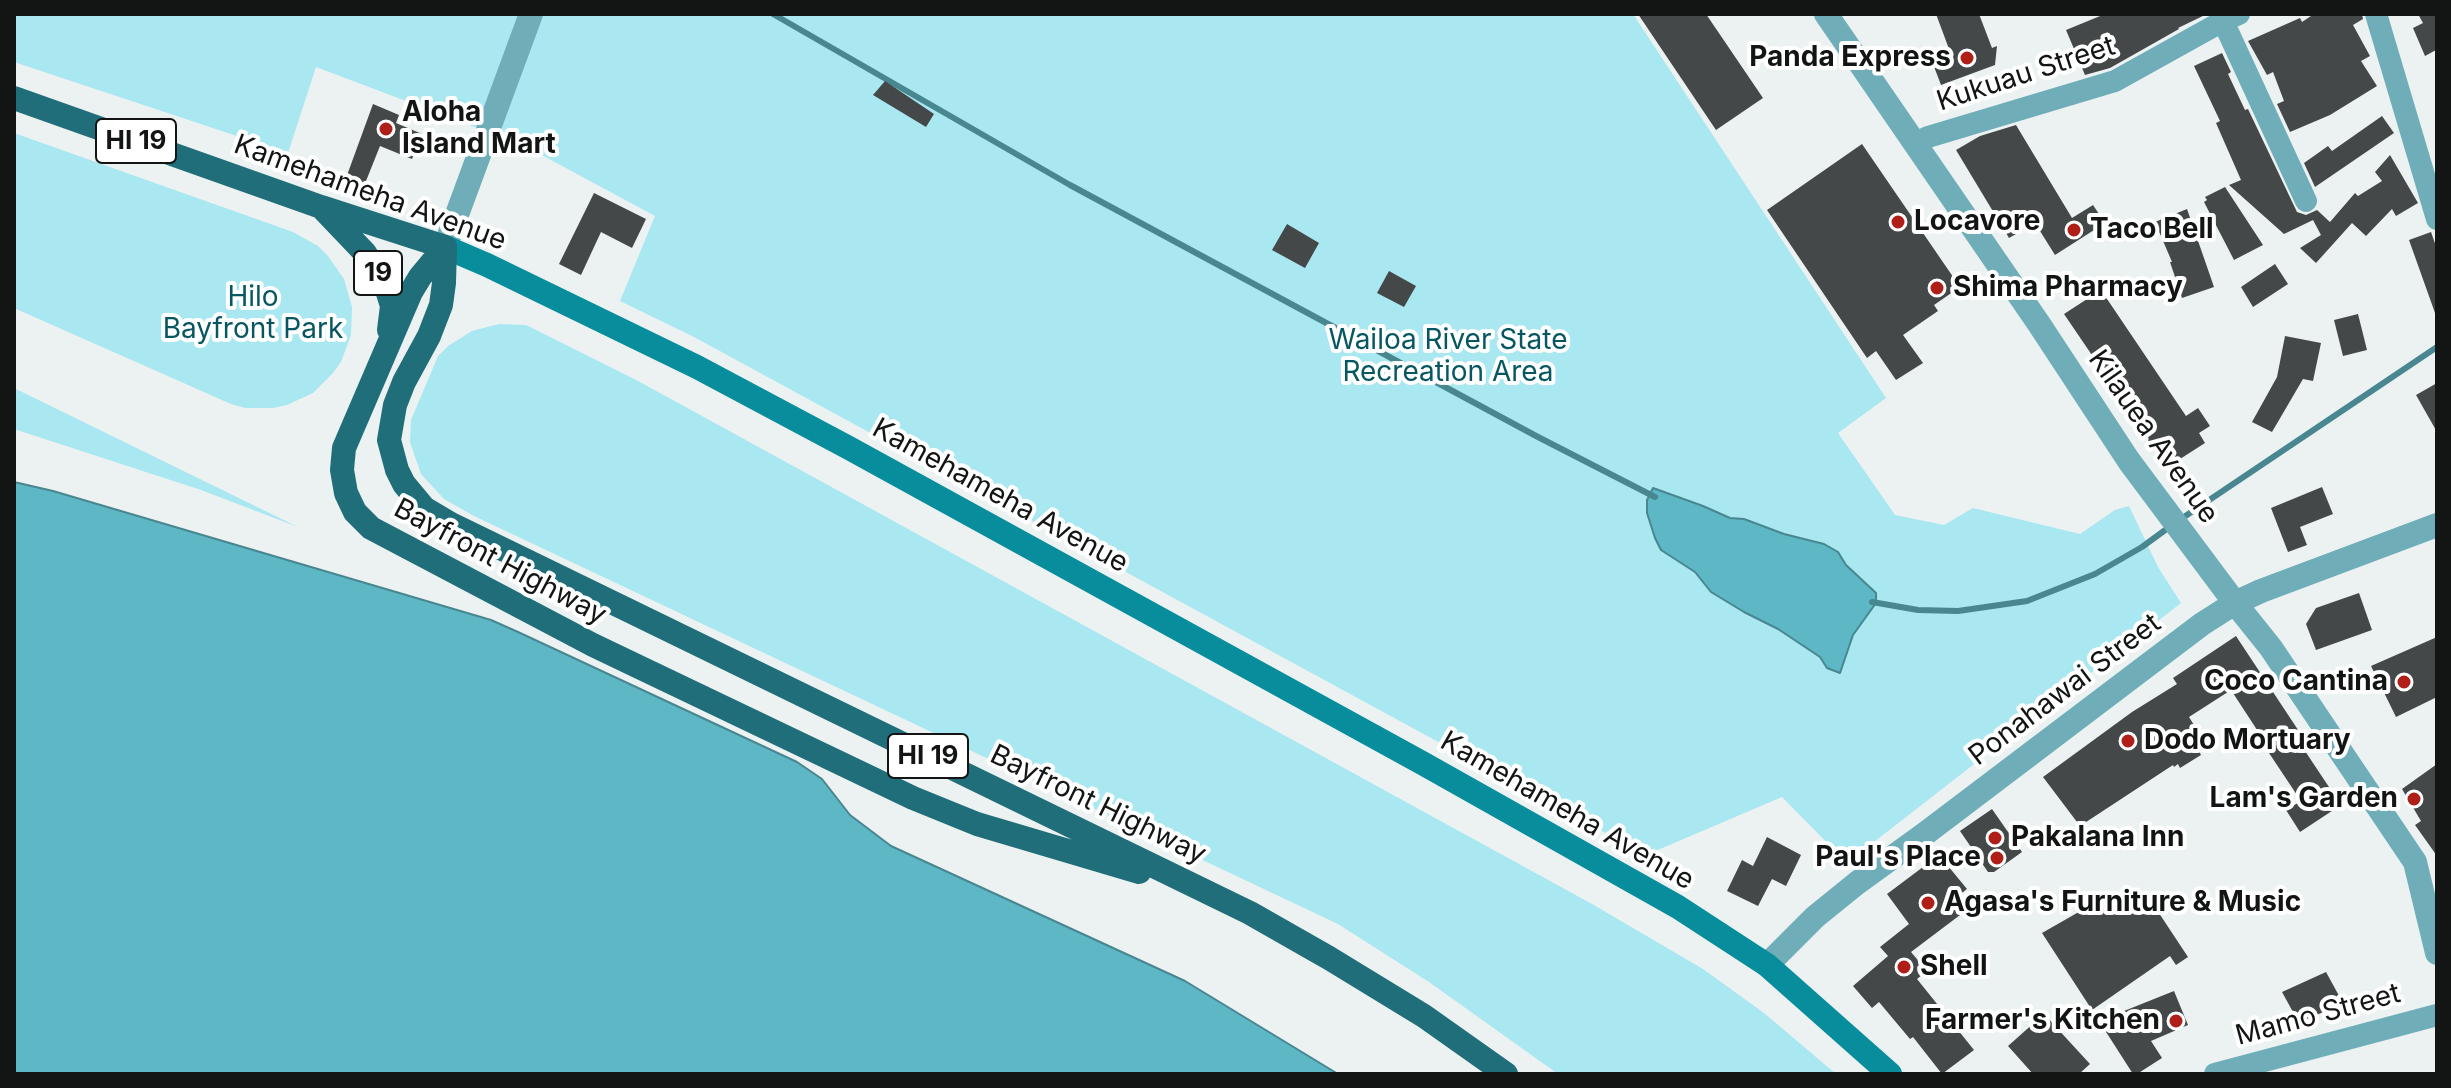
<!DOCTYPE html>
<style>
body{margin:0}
#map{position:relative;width:2451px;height:1088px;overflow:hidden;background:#ecf2f2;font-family:Inter,sans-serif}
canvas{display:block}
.frame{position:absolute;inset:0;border:16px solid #131515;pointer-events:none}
</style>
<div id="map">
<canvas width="2451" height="1088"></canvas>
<div class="frame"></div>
</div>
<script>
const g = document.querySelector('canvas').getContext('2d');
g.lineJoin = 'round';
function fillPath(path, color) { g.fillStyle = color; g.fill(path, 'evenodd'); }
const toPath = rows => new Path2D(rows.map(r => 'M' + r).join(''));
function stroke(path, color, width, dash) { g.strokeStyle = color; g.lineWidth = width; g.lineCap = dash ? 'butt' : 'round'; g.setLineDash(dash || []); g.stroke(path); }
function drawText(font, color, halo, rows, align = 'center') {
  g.font = font + ' Inter,sans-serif'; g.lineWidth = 8; g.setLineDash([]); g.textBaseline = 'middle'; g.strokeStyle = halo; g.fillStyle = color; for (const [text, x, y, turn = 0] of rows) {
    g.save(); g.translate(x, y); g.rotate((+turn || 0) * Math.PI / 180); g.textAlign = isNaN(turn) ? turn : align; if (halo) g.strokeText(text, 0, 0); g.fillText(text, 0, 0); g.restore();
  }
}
const green = toPath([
 [14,14,1633,14,1886,398,1838,433,1895,515,1944,525,1973,508,2080,534,2115,510,2129,506,2158,567,2181,603,1847,863,1782,797,1646,855,694,337,620,301,655,216,525,146,316,67,288,153,14,62],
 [14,133,293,232,318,246,328,256,344,279,352,307,351,335,341,362,333,373,313,393,287,405,273,408,245,408,231,404,14,308],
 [499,324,526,325,640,382,1592,904,1703,969,1764,1013,1836,1074,1558,1074,1429,982,1338,924,474,516,444,499,421,474,410,442,411,420,438,356,448,346,472,331],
 [14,388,298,527,201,490,14,429]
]);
const water = toPath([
 [14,482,53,491,491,620,518,632,797,762,822,779,850,815,891,846,1185,981,1338,1074,14,1074,14,482],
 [1653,488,1703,506,1730,518,1744,519,1784,534,1824,544,1838,552,1846,565,1876,593,1876,603,1853,635,1840,673,1827,668,1820,657,1778,629,1744,612,1711,592,1695,572,1661,550,1655,538,1647,513,1647,500,1653,488]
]);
const stream = toPath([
 [773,14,1070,185,1538,437,1655,497],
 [2181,519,2437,347],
 [1872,602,1918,610,1958,611,2027,601,2095,574,2142,547,2172,525]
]);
const building = toPath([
 [1638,14,1706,14,1763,98,1716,130],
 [1936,14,1979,14,1992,48,1997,46,1995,65,1941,85,1930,56,1949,49],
 [2105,14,2207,14,2178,28,2179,29,2110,68,2085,75,2066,30],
 [2314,14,2362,14,2363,19,2353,25,2370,56,2361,61,2377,86,2330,115,2290,132,2277,104,2284,101,2273,72,2267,75,2248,41,2300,18,2302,22],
 [2418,14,2437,14,2437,52,2436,50,2425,56,2413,28,2423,23],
 [2222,53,2231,72,2228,74,2245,110,2248,109,2297,212,2306,215,2317,210,2330,222,2355,193,2358,196,2382,181,2375,172,2390,155,2418,203,2396,216,2392,209,2366,236,2352,223,2316,263,2300,248,2321,235,2313,220,2284,234,2229,185,2241,180,2216,123,2220,121,2194,66],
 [885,81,934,114,926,127,873,95],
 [373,104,399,115,396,123,422,134,412,159,380,146,364,186,346,178],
 [2382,116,2394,133,2315,187,2304,163,2328,146,2332,151],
 [2016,125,2072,218,2093,205,2105,223,2055,255,2035,223,2009,238,1956,150,1980,136],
 [1862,144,1960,287,1934,305,1938,311,1903,335,1923,363,1896,380,1876,351,1867,358,1767,210],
 [2225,187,2263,245,2234,260,2204,202,2207,200,2205,197],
 [594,193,646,219,632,248,601,232,581,275,559,264],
 [2187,209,2214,287,2182,298,2170,262,2172,262,2155,222],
 [1287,224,1319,243,1305,268,1272,250],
 [2431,232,2437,249,2437,312,2435,313,2409,240],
 [2275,264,2288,284,2253,307,2241,287],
 [1389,271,1416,286,1404,307,1377,293],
 [2101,290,2186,416,2198,408,2210,426,2199,433,2205,443,2166,468,2148,440,2149,439,2064,314],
 [2358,314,2367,350,2343,356,2334,320],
 [2285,336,2321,343,2313,381,2303,379,2272,432,2252,422,2277,377],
 [2437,383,2437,432,2416,395],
 [2322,487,2333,514,2300,527,2307,545,2288,552,2271,508],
 [2359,593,2372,630,2316,650,2306,624,2316,608],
 [2236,636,2310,748,2305,751,2341,805,2300,832,2286,810,2301,801,2261,741,2263,739,2231,690,2189,717,2207,746,2199,751,2201,755,2180,768,2178,764,2174,767,2173,765,2080,826,2043,777,2132,712,2177,684,2173,678],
 [2437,637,2437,697,2396,717,2371,666],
 [2437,764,2437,856,2415,825,2421,821,2402,789],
 [1992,809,2022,852,1994,872,1988,872,1960,831],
 [1767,837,1801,855,1786,886,1772,879,1758,906,1727,891,1742,860,1753,866],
 [1939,855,1967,889,1958,896,1968,909,1911,952,1927,971,1917,979,1974,1050,1942,1074,1913,1037,1910,1039,1879,1002,1872,1008,1853,986,1888,956,1880,947,1909,924,1887,894],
 [2112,893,2125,910,2147,895,2188,957,2176,965,2170,956,2092,1010,2042,933],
 [2326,972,2343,1003,2299,1023,2282,992],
 [2174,991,2188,1025,2151,1041,2162,1058,2137,1074,2133,1074,2099,1021],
 [2044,1014,2090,1064,2079,1074,2033,1074,2008,1046]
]);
const minor = toPath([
 [2376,14,2437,219],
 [2223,21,2306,201],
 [1915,143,1928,137,2115,81,2223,21,2239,14],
 [2215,1074,2437,1015]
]);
const tertiary = toPath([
 [1826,14,2039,324,2129,461,2235,603,2271,648,2415,862,2437,953],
 [445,247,531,14],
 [1767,965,1815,917,1857,883,1926,833,2202,624,2235,603,2261,591,2437,525]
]);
const secondary = toPath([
 [445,247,487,265,697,367,849,448,1424,764,1678,907,1767,965,1890,1074]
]);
const primary = toPath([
 [14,98,321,207,445,247],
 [324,210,365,253,386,287,392,306,389,330],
 [445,247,444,283,441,305,429,336,404,382,395,405,389,440,397,470,404,484,424,508,451,524,1250,913,1329,958,1424,1016,1506,1074],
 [445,247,420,277,411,292,344,448,342,470,346,493,355,512,371,528,593,645,913,798,977,824,1139,872]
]);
const markers = [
 [1967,58,8,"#af1f18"],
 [386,129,8,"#af1f18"],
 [1898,222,8,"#af1f18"],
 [2074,230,8,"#af1f18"],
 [1937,288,8,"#af1f18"],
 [2404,682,8,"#af1f18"],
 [2128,741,8,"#af1f18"],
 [2414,799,8,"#af1f18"],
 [1995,838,8,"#af1f18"],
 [1997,858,8,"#af1f18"],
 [1928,903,8,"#af1f18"],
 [1904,967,8,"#af1f18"],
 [2176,1021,8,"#af1f18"]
];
const shields = [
 [136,141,80],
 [378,273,48],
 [928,756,80]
];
const shieldNames = [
 ["HI 19",136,141],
 ["19",378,273],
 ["HI 19",928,756]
];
const poiNames = [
 ["Panda Express",1951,58,"right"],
 ["Aloha",402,113],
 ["Island Mart",402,145],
 ["Locavore",1914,222],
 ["Taco Bell",2090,230],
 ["Shima Pharmacy",1953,288],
 ["Coco Cantina",2388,682,"right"],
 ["Dodo Mortuary",2144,741],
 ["Lam's Garden",2398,799,"right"],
 ["Pakalana Inn",2011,838],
 ["Paul's Place",1981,858,"right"],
 ["Agasa's Furniture & Music",1944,903],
 ["Shell",1920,967],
 ["Farmer's Kitchen",2160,1021,"right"]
];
const streetNames = [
 ["Kukuau Street",2026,74,-18],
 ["Kamehameha Avenue",370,193,20],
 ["Kilauea Avenue",2153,437,55],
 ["Kamehameha Avenue",1000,496,29],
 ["Bayfront Highway",500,562,28],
 ["Ponahawai Street",2065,690,-37],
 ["Bayfront Highway",1098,805,26],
 ["Kamehameha Avenue",1567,811,30],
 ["Mamo Street",2318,1015,-15]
];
const parkNames = [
 ["Hilo",253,298],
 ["Bayfront Park",253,330],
 ["Wailoa River State",1448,341],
 ["Recreation Area",1448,373]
];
fillPath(green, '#a9e7f1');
fillPath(water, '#5eb7c5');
stroke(water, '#488690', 2);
stroke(stream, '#488690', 6);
fillPath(building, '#444849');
stroke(minor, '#6faeb8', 22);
stroke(tertiary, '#6faeb8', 24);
stroke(secondary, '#088d9c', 24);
stroke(primary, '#1f6e79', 24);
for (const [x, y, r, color] of markers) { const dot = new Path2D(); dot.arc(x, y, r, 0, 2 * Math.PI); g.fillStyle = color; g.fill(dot); stroke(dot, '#fff', 3); }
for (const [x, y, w] of shields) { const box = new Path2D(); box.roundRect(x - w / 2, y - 22, w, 44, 6); g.fillStyle = '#fff'; g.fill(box); stroke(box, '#131515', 2); }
drawText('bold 26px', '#131515', null, shieldNames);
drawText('bold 28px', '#131515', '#fff', poiNames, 'left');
drawText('28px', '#131515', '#fff', streetNames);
drawText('28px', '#065761', '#fff', parkNames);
</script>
